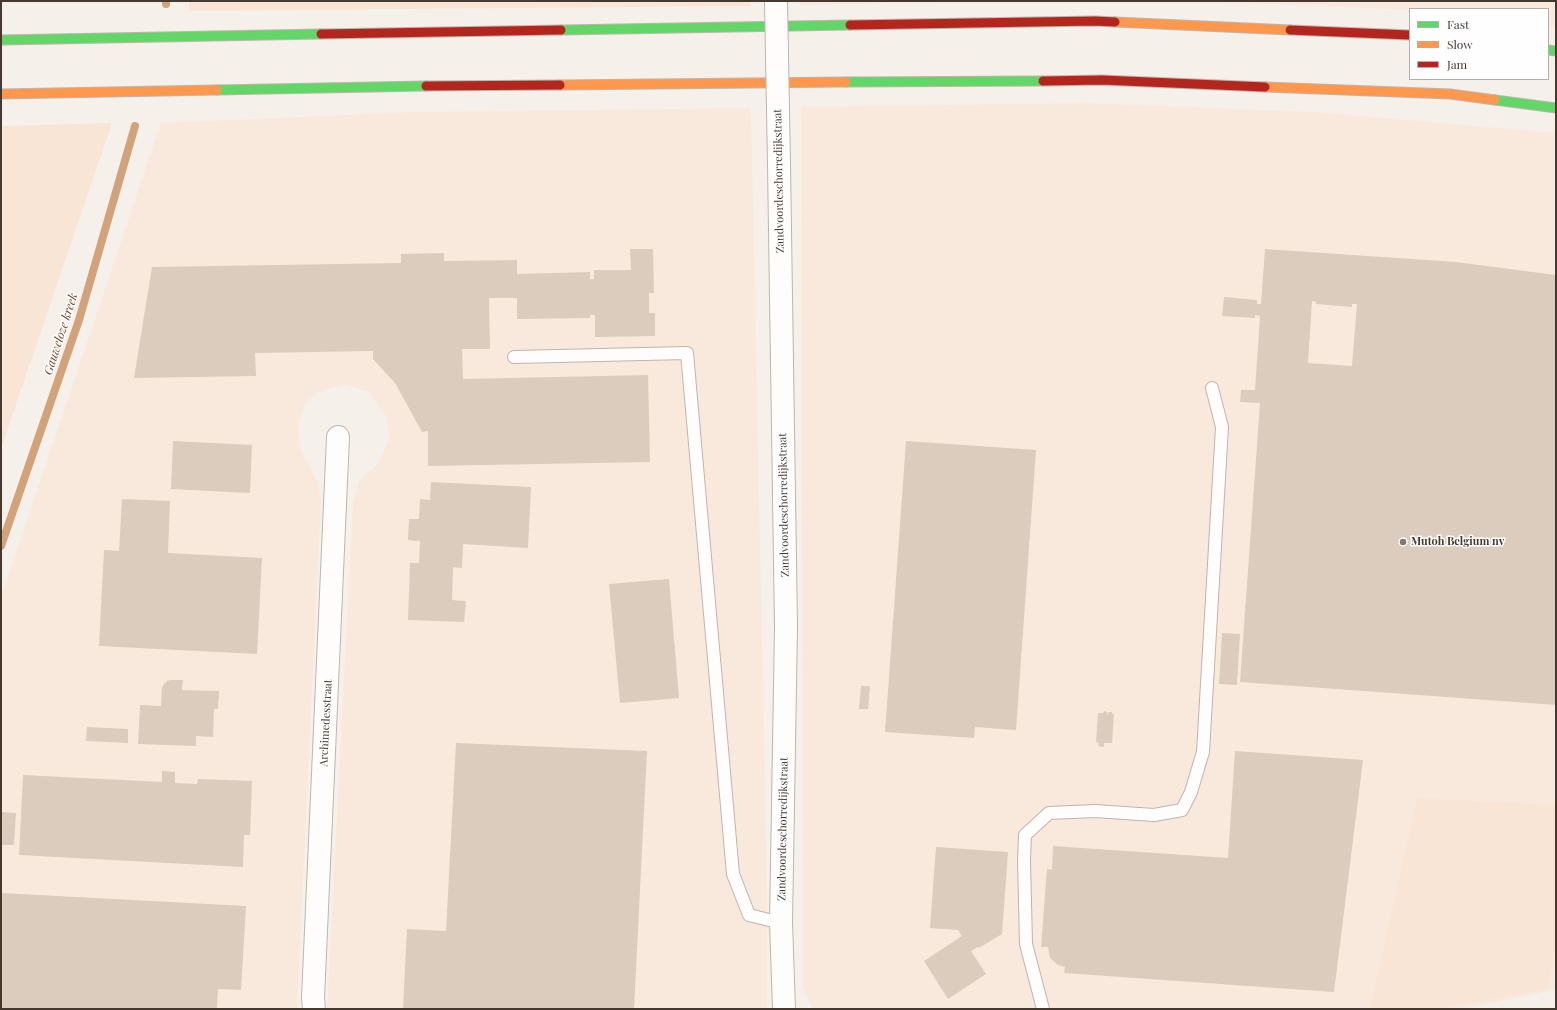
<!DOCTYPE html>
<style>
body{margin:0}
#map{position:relative;width:1557px;height:1010px;overflow:hidden;background:#f6f0ea;font-family:"Playfair Display",serif}
canvas{display:block}
.frame{position:absolute;inset:0;border:2px solid #45392f;pointer-events:none}
.legend{position:absolute;left:1409px;top:8px;width:140px;height:72px;box-sizing:border-box;background:#fefefe;border:1px solid #b4afab;margin:0;padding:5px 7px;list-style:none;font-size:12px;color:#45392f}
.legend li{display:flex;align-items:center;gap:8px;height:20px}
.legend b{width:20px;border:1px solid #b4afab}
</style>
<div id="map">
<canvas width="1557" height="1010"></canvas>
<div class="frame"></div>
<ul class="legend">
<li><b style="height:5px;background:#63d668"></b>Fast</li>
<li><b style="height:5px;background:#ff974d"></b>Slow</li>
<li><b style="height:5px;background:#b3261e"></b>Jam</li>
</ul>
</div>
<script>
const g = document.querySelector('canvas').getContext('2d');
g.lineJoin = 'round';
function fillPath(path, color) { g.fillStyle = color; g.fill(path, 'evenodd'); }
const toPath = rows => new Path2D(rows.map(r => 'M' + r).join(''));
function stroke(path, color, width, dash) { g.strokeStyle = color; g.lineWidth = width; g.lineCap = dash ? 'butt' : 'round'; g.setLineDash(dash || []); g.stroke(path); }
function drawText(font, color, halo, rows, align = 'center') {
  g.font = font + ' "Playfair Display",serif'; g.lineWidth = 3; g.setLineDash([]); g.textBaseline = 'middle'; g.strokeStyle = halo; g.fillStyle = color; for (const [text, x, y, turn = 0] of rows) {
    g.save(); g.translate(x, y); g.rotate((+turn || 0) * Math.PI / 180); g.textAlign = isNaN(turn) ? turn : align; if (halo) g.strokeText(text, 0, 0); g.fillText(text, 0, 0); g.restore();
  }
}
const built = toPath([
 [800,1,977,1,801,5],
 [1202,1,1556,1,1556,27,1548,26,1548,9,1410,9,1410,10],
 [1085,103,1316,112,1556,133,1556,990,1462,1009,813,1009,803,988,801,107],
 [751,108,767,887,767,1009,327,1009,353,502,360,480,378,464,390,437,386,416,369,392,346,385,323,390,306,402,298,425,299,447,318,482,321,500,297,1009,1,1009,1,597,161,123,414,112]
]);
const green = toPath([
 [189,1,750,1,751,6,189,11],
 [112,123,1,449,1,126],
 [1417,798,1556,805,1556,949,1548,989,1438,1009,1370,1009]
]);
const stream = toPath([
 [166,4,166,1],
 [1,546,79,320,135,126]
]);
const building = toPath([
 [630,249,653,249,654,293,649,293,649,313,655,313,655,336,595,337,595,315,590,315,590,318,517,319,517,298,489,298,490,349,462,349,463,379,648,375,650,462,428,466,428,431,422,432,395,383,373,359,373,351,255,353,256,376,134,378,152,267,401,263,401,254,444,253,444,261,517,260,517,274,590,272,590,279,594,279,594,270,631,270],
 [1265,249,1456,262,1556,275,1556,705,1240,682,1260,403,1240,402,1241,390,1255,390,1260,316,1255,315,1255,318,1222,316,1224,297,1257,300,1257,304,1261,304],
 [1312,301,1316,302,1316,304,1352,307,1352,304,1357,304,1352,366,1308,363],
 [173,441,252,445,250,493,171,489],
 [906,441,1036,450,1016,730,975,727,974,738,885,732],
 [431,482,531,487,528,548,463,544,462,568,453,567,452,600,466,601,464,622,408,620,410,563,419,563,420,541,408,540,409,519,419,519,420,499,430,500],
 [122,499,170,501,168,553,262,558,257,654,99,646,104,550,119,551],
 [669,579,679,698,620,703,609,584],
 [1222,633,1240,634,1237,685,1219,684],
 [171,680,183,680,182,690,219,691,218,709,214,709,213,737,196,736,196,746,138,744,140,705,161,706,162,688,164,684,167,681],
 [861,686,870,686,868,709,859,709],
 [1104,711,1107,712,1107,714,1108,714,1108,712,1112,712,1112,714,1114,714,1112,743,1104,743,1104,747,1098,746,1099,743,1096,742,1098,713,1103,713],
 [87,727,128,729,128,743,86,741],
 [456,743,647,751,634,1009,403,1009,407,929,446,931],
 [1235,751,1363,760,1334,992,1064,973,1065,967,1058,965,1050,958,1048,947,1041,947,1047,869,1052,870,1053,846,1228,858],
 [162,771,175,772,175,783,197,784,198,779,252,781,250,835,244,835,243,867,19,855,23,775,162,782],
 [1,812,16,813,14,845,1,845],
 [936,847,1008,852,1002,934,979,948,978,947,971,951,986,974,948,999,924,961,962,936,958,930,930,928],
 [1,893,246,906,241,990,218,989,217,1009,1,1009]
]);
const lane = toPath([
 [514,357,687,353,733,874,749,915,781,923],
 [1043,1009,1026,944,1024,860,1025,835,1049,813,1095,811,1154,815,1182,810,1191,792,1203,752,1222,427,1212,388]
]);
const street = toPath([
 [779,164,786,627,781,923,784,1009],
 [314,1009,313,998,338,437]
]);
const fast = toPath([
 [561,30,850,25],
 [1,40,321,34],
 [1548,50,1556,51],
 [846,82,1043,81],
 [217,90,426,86],
 [1495,100,1556,108]
]);
const slow = toPath([
 [1115,22,1290,30],
 [560,85,846,82],
 [1265,87,1450,94,1495,100],
 [1,94,217,90]
]);
const jam = toPath([
 [850,25,1095,21,1115,22],
 [1290,30,1410,35],
 [321,34,561,30],
 [1043,81,1102,80,1265,87],
 [426,86,560,85]
]);
const streetBridge = toPath([
 [776,1,779,164]
]);
const markers = [
 [1403,542,4,"#837970"]
];
const streetNames = [
 ["Zandvoordeschorredijkstraat",779,181,-91],
 ["Zandvoordeschorredijkstraat",784,505,-91],
 ["Archimedesstraat",326,723,-87],
 ["Zandvoordeschorredijkstraat",783,829,-89]
];
const poiNames = [
 ["Mutoh Belgium nv",1411,542]
];
const waterNames = [
 ["Gauweloze kreek",61,334,-72]
];
fillPath(built, '#f9e9dd');
fillPath(green, '#f9e5d6');
stroke(stream, '#d2a37b', 8);
fillPath(building, '#dbccbe');
stroke(lane, '#bdb5ae', 14);
stroke(street, '#bdb5ae', 24);
stroke(fast, '#bdb5ae', 11);
stroke(slow, '#bdb5ae', 11);
stroke(jam, '#bdb5ae', 11);
stroke(lane, '#fefdfc', 12);
stroke(street, '#fefdfc', 22);
stroke(fast, '#63d668', 9);
stroke(slow, '#ff974d', 9);
stroke(jam, '#b3261e', 9);
stroke(streetBridge, '#bdb5ae', 24, []);
stroke(streetBridge, '#fefdfc', 22);
for (const [x, y, r, color] of markers) { const dot = new Path2D(); dot.arc(x, y, r, 0, 2 * Math.PI); g.fillStyle = color; g.fill(dot); stroke(dot, '#fefefe', 1.5); }
drawText('11px', '#45392f', '#fefefe', streetNames);
drawText('bold 11px', '#45392f', '#fefefe', poiNames, 'left');
drawText('italic 12px', '#73461e', '#fefefe', waterNames);
</script>
